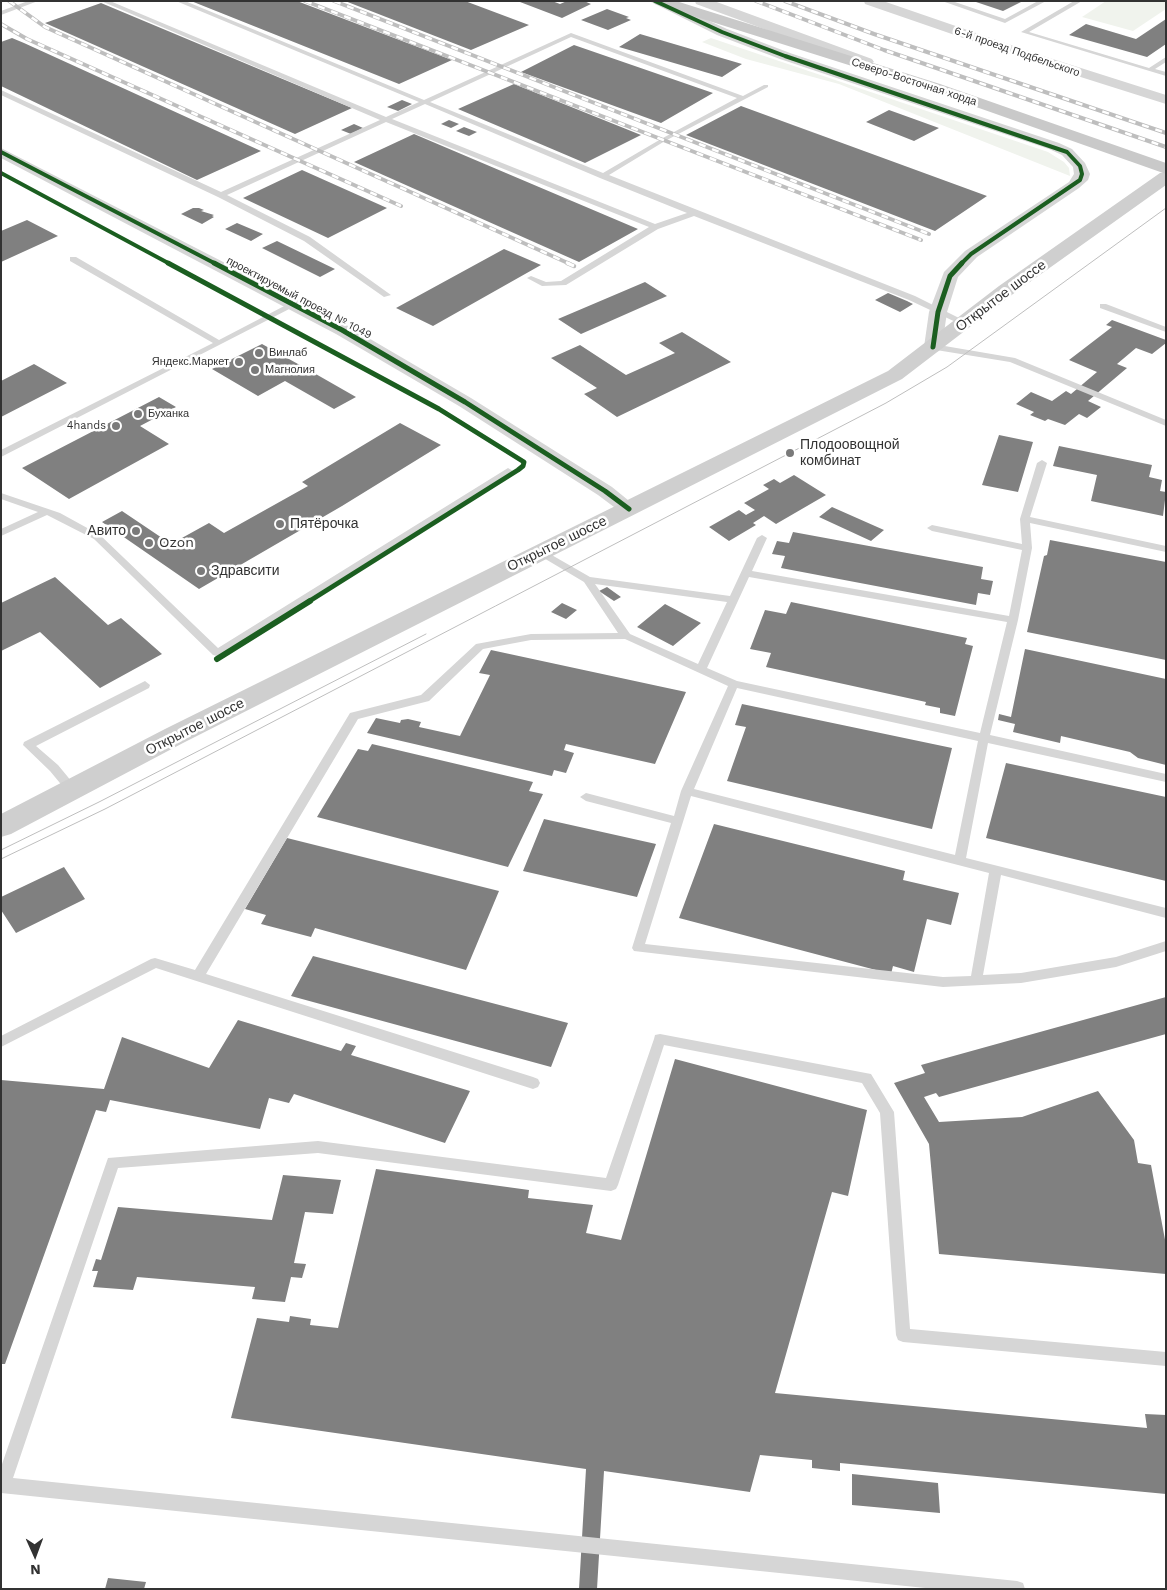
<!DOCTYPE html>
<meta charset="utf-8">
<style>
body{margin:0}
#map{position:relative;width:1167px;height:1590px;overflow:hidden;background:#fff;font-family:"Work Sans",sans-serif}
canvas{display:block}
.frame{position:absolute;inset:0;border:2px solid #323232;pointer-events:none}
.north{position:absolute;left:10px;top:1530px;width:50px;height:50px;-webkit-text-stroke:4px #fff;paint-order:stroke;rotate:178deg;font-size:14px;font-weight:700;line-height:20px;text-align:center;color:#323232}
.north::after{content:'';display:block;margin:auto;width:18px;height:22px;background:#323232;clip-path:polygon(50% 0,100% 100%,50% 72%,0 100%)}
</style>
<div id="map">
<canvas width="1167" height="1590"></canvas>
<div class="frame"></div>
<div class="north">N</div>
</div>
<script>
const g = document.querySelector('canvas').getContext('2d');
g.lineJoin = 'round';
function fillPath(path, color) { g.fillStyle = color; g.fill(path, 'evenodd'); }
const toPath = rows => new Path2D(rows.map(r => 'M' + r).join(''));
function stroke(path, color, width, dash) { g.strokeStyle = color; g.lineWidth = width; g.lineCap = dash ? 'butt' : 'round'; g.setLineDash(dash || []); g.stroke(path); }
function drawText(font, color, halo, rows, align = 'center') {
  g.font = font + ' "Work Sans",sans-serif'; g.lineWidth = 5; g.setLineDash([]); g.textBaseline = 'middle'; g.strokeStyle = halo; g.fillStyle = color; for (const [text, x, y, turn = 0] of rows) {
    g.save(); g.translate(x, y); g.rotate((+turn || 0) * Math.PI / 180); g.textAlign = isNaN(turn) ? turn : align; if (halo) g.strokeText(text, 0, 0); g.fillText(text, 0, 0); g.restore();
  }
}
const green = toPath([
 [1106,1,1166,1,1166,9,1133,31,1082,17],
 [711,38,1048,152,1064,162,1069,168,1070,176,839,84,746,59,702,42]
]);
const building = toPath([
 [191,1,297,1,452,60,399,84],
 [345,1,465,1,529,25,471,50],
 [522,1,552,1,560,4,567,1,584,1,591,4,562,18,520,2],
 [973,1,1023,1,1003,11],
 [101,3,352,108,295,134,45,23],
 [607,9,629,17,626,18,631,20,608,30,581,20],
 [1166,19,1166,44,1147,57,1069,35,1086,24,1136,39],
 [640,34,742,64,722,77,619,47],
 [12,38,24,43,261,151,197,180,1,86,1,42],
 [574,45,713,93,661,123,521,72],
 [514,84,641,135,585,163,458,109],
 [402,100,412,104,398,111,387,107],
 [741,106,987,196,935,231,686,135],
 [889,110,939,128,914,141,866,122],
 [449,120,459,124,451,128,441,124],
 [354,124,363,128,351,134,341,130],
 [464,127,477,132,469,136,456,131],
 [414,134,638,229,579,262,354,162],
 [302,170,387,208,328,238,243,198],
 [193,208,199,208,204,210,201,211,214,215,212,216,214,217,202,224,181,214],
 [27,220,58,236,1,262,1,231],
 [237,223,263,234,251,241,225,229],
 [277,241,335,269,320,277,262,248],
 [504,249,541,265,433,326,396,308],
 [645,282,667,296,581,334,558,319],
 [888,293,907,301,913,304,900,312,875,300],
 [1112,320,1166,340,1166,343,1152,354,1136,348,1117,364,1127,368,1088,401,1101,407,1087,418,1079,414,1065,425,1048,419,1045,421,1030,415,1034,412,1016,404,1031,392,1052,401,1066,391,1071,394,1097,372,1069,360,1112,327,1106,325],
 [682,332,731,362,617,417,584,394,597,388,551,358,580,345,626,375,675,353,659,343],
 [262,344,307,369,356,397,334,409,285,381,258,396,212,369],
 [34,364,67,383,1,417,1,381],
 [159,397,176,407,140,426,169,444,69,499,22,468],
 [400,423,441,445,342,506,199,589,102,522,122,511,171,544,209,523,224,533,308,486,302,482],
 [999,435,1033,442,1018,492,982,485],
 [1059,446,1152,465,1149,477,1162,480,1160,491,1166,492,1163,516,1091,501,1097,475,1053,466],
 [794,475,826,495,776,524,764,516,753,523,756,525,729,541,709,527,739,510,746,515,755,510,744,503,769,489,763,485,774,479,780,483],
 [832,507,884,530,871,541,819,517],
 [793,532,983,567,981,579,993,581,990,595,978,593,976,605,781,568,785,556,772,554,777,541,789,543],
 [1050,540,1166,562,1166,660,1027,632,1044,556,1047,555],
 [55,577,108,625,121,618,162,654,100,688,40,632,1,651,1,603],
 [607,587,621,597,614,601,599,591],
 [791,602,967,638,965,644,973,646,955,716,940,713,940,708,925,705,926,702,766,667,771,653,750,649,765,610,786,614],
 [562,603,577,610,566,619,551,612],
 [665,604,701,623,673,646,637,627],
 [1025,649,1166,679,1166,765,1138,758,1130,752,1061,736,1060,743,1013,732,1015,724,998,720,999,714,1011,717],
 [491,650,658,686,686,692,655,764,566,744,564,750,574,753,566,773,554,770,552,776,367,733,376,718,400,723,401,720,408,719,421,722,419,727,460,736,490,675,479,673],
 [742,704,952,748,932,829,727,781,746,727,735,725],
 [372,744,533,782,529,791,543,794,508,867,317,817,358,749,368,751],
 [1006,763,1166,797,1166,881,986,838],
 [544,819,656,844,637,897,523,871],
 [714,824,905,871,903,880,959,893,951,925,927,919,914,972,893,966,891,974,679,918],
 [287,838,499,891,466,970,315,928,311,937,261,924,266,915,245,909],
 [64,867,85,899,16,933,1,910,1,897],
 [313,956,568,1023,551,1067,291,996],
 [1166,997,1166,1034,939,1097,936,1093,924,1097,939,1122,1022,1117,1098,1091,1134,1140,1138,1163,1151,1165,1166,1245,1166,1274,939,1254,929,1144,894,1083,925,1073,921,1065],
 [238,1020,341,1051,346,1043,356,1046,351,1055,470,1091,445,1143,294,1094,289,1103,269,1098,260,1129,110,1100,106,1112,96,1110,5,1364,1,1364,1,1080,104,1089,122,1037,209,1068],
 [675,1059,867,1110,848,1196,832,1192,775,1393,1147,1428,1145,1414,1166,1415,1166,1494,840,1463,840,1471,812,1468,812,1460,760,1455,750,1492,604,1471,597,1589,579,1589,586,1469,231,1418,257,1318,289,1322,290,1316,311,1319,310,1325,338,1328,376,1169,529,1190,528,1198,593,1205,586,1233,621,1240],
 [283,1175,341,1180,333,1214,305,1212,294,1263,306,1264,302,1278,291,1277,285,1302,252,1299,255,1287,137,1277,133,1290,93,1287,98,1271,92,1271,96,1259,101,1260,118,1207,272,1220],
 [852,1474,938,1483,940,1513,852,1505],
 [108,1578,146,1582,144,1589,105,1589]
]);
const service = toPath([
 [28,1,38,1,1,15,1,11,28,1],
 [101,1,110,1,386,117,419,102,176,1,185,1,424,100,571,33,743,96,764,85,768,85,768,87,665,141,609,175,915,296,969,323,962,325,909,300,694,216,658,229,566,285,542,286,527,278,531,276,546,282,561,281,649,227,386,122,227,195,310,237,391,295,384,297,304,241,218,197,1,95,1,90,221,192,380,120,101,1],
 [571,37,737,98,661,139,603,173,430,102,571,37],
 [425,104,600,178,687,213,655,224,392,119,425,104],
 [942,1,952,1,1005,19,1038,1,1046,1,1005,23,942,1],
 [1074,1,1082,1,1029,32,1149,68,1166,57,1166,62,1155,69,1166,72,1166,76,1021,32,1074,1],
 [70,257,76,257,219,340,290,303,297,305,1,457,1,450,213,343,70,261,70,257],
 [1100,304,1106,304,1166,327,1166,332,1100,308,1100,304],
 [933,344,1015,358,1166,420,1166,426,1010,362,930,349,930,345,933,344],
 [1042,460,1047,463,1030,517,1166,546,1166,552,1030,523,1032,548,1018,620,990,735,1166,774,1166,782,988,743,966,858,1166,908,1166,918,1001,875,983,975,1021,973,1116,957,1166,941,1166,951,1116,967,1021,983,943,987,634,951,632,948,671,823,586,801,580,797,586,793,674,816,681,791,728,686,625,639,531,640,483,649,429,701,358,719,206,974,533,1077,538,1079,540,1083,538,1087,533,1089,156,968,1,1047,1,1036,151,959,155,958,195,970,350,713,421,695,476,644,531,634,618,633,584,582,537,554,535,552,537,550,543,550,590,577,730,596,757,538,762,535,767,538,752,571,1009,616,1022,550,932,531,927,528,932,525,1022,544,1020,519,1037,463,1042,460],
 [749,577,1007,622,980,733,737,681,707,668,749,577],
 [595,584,727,602,698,664,630,634,595,584],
 [737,688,978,741,955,855,694,789,737,688],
 [691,796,989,873,971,976,943,977,645,944,691,796],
 [508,468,513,471,511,473,217,656,213,655,94,539,47,515,1,536,1,529,38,512,1,499,1,493,60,513,100,535,218,648,508,468],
 [145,681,150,685,149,688,36,746,58,765,77,788,79,791,77,794,69,794,50,771,23,745,24,742,145,681],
 [660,1034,871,1074,894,1112,910,1329,1166,1352,1166,1366,903,1342,898,1340,896,1335,880,1113,862,1083,664,1045,618,1185,616,1189,611,1191,318,1153,118,1168,13,1478,1017,1581,1023,1583,1025,1589,935,1589,1,1493,1,1467,108,1158,318,1141,606,1178,654,1039,655,1035,660,1034]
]);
const minor = toPath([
 [649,1,666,1,727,29,790,53,1059,143,1072,149,1085,163,1090,174,1088,180,1079,188,977,257,958,277,947,312,942,347,939,351,933,352,927,351,924,347,929,312,944,272,965,251,1069,182,1074,174,1073,167,1062,155,1049,149,780,59,717,35,649,1],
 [695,1,714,1,872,59,874,62,867,66,862,65,696,4,695,1],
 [864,1,883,1,1040,55,1166,95,1166,104,1030,61,865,4,864,1],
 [1,148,348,326,471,398,612,487,639,509,636,513,629,515,622,513,598,495,459,406,336,334,1,158,1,148]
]);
const secondary = toPath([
 [1166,172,1166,185,1013,294,902,379,183,743,11,834,1,837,1,814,165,729,888,371,999,286,1160,173,1166,172]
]);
const primary = toPath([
 [653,1,676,1,940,84,1166,163,1166,174,928,90,655,4,653,1]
]);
const tram = toPath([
 [1,850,99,802,426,634],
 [1,859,105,809,886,403,947,367,1166,208]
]);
const railFar1 = toPath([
 [9,1,45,27,570,264],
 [305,1,921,240],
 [334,1,929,234],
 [756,1,884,50,1166,147],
 [785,1,874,34,1166,133],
 [1,24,27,39,401,206]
]);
const rail = toPath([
 [567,263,574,266]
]);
const cyclewayFar2 = toPath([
 [655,1,722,32,785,56,1067,152,1080,166,1082,174,1080,180,971,254,961,264],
 [1,152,216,264],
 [1,173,170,264]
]);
const cyclewayFar1 = toPath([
 [168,263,439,409,524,462,523,466,518,470,308,602],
 [214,263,342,330,465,402,605,491,629,509],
 [933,347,938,312,950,276,962,263]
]);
const cycleway = toPath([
 [217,659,310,601]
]);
const markers = [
 [259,353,5,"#7a7a7a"],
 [239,362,5,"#7a7a7a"],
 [255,370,5,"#7a7a7a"],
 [138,414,5,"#7a7a7a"],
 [116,426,5,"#7a7a7a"],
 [790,453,5,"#7a7a7a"],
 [280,524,5,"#7a7a7a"],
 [136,531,5,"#7a7a7a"],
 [149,543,5,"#7a7a7a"],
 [201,571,5,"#7a7a7a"]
];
const farStreetnames = [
 ["6-й проезд Подбельского",1017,52,19],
 ["Северо-Восточная хорда",914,82,18],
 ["проектируемый проезд № 1049",299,298,28]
];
const farPoinames = [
 ["Винлаб",269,353],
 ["Яндекс.Маркет",229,362,"right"],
 ["Магнолия",265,370],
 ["Буханка",148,414],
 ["4hands",106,426,"right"]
];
const streetNames = [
 ["Открытое шоссе",1001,296,-37],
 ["Открытое шоссе",557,544,-26],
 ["Открытое шоссе",195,727,-27]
];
const poiNames = [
 ["Плодоовощной",800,445],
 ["комбинат",800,461],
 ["Пятёрочка",290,524],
 ["Авито",126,531,"right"],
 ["Ozon",159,543],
 ["Здравсити",211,571]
];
fillPath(green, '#f0f3ed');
fillPath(building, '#808080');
fillPath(service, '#d6d6d6');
fillPath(minor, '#d6d6d6');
fillPath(secondary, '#cfcfcf');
fillPath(primary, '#c9c9c9');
stroke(tram, '#bebebe', 1);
stroke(railFar1, '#bebebe', 4);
stroke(rail, '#bebebe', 4.5);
stroke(railFar1, '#fff', 2.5, [7]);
stroke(rail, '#fff', 3, [9]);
stroke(cyclewayFar2, '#1b5e20', 4);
stroke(cyclewayFar1, '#1b5e20', 5);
stroke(cycleway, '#1b5e20', 6);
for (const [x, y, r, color] of markers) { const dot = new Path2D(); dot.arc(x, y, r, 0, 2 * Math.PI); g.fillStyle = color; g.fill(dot); stroke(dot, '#fff', 2); }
drawText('11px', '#323232', '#fff', farStreetnames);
drawText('11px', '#323232', '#fff', farPoinames, 'left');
drawText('14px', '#323232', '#fff', streetNames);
drawText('14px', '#323232', '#fff', poiNames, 'left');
</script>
